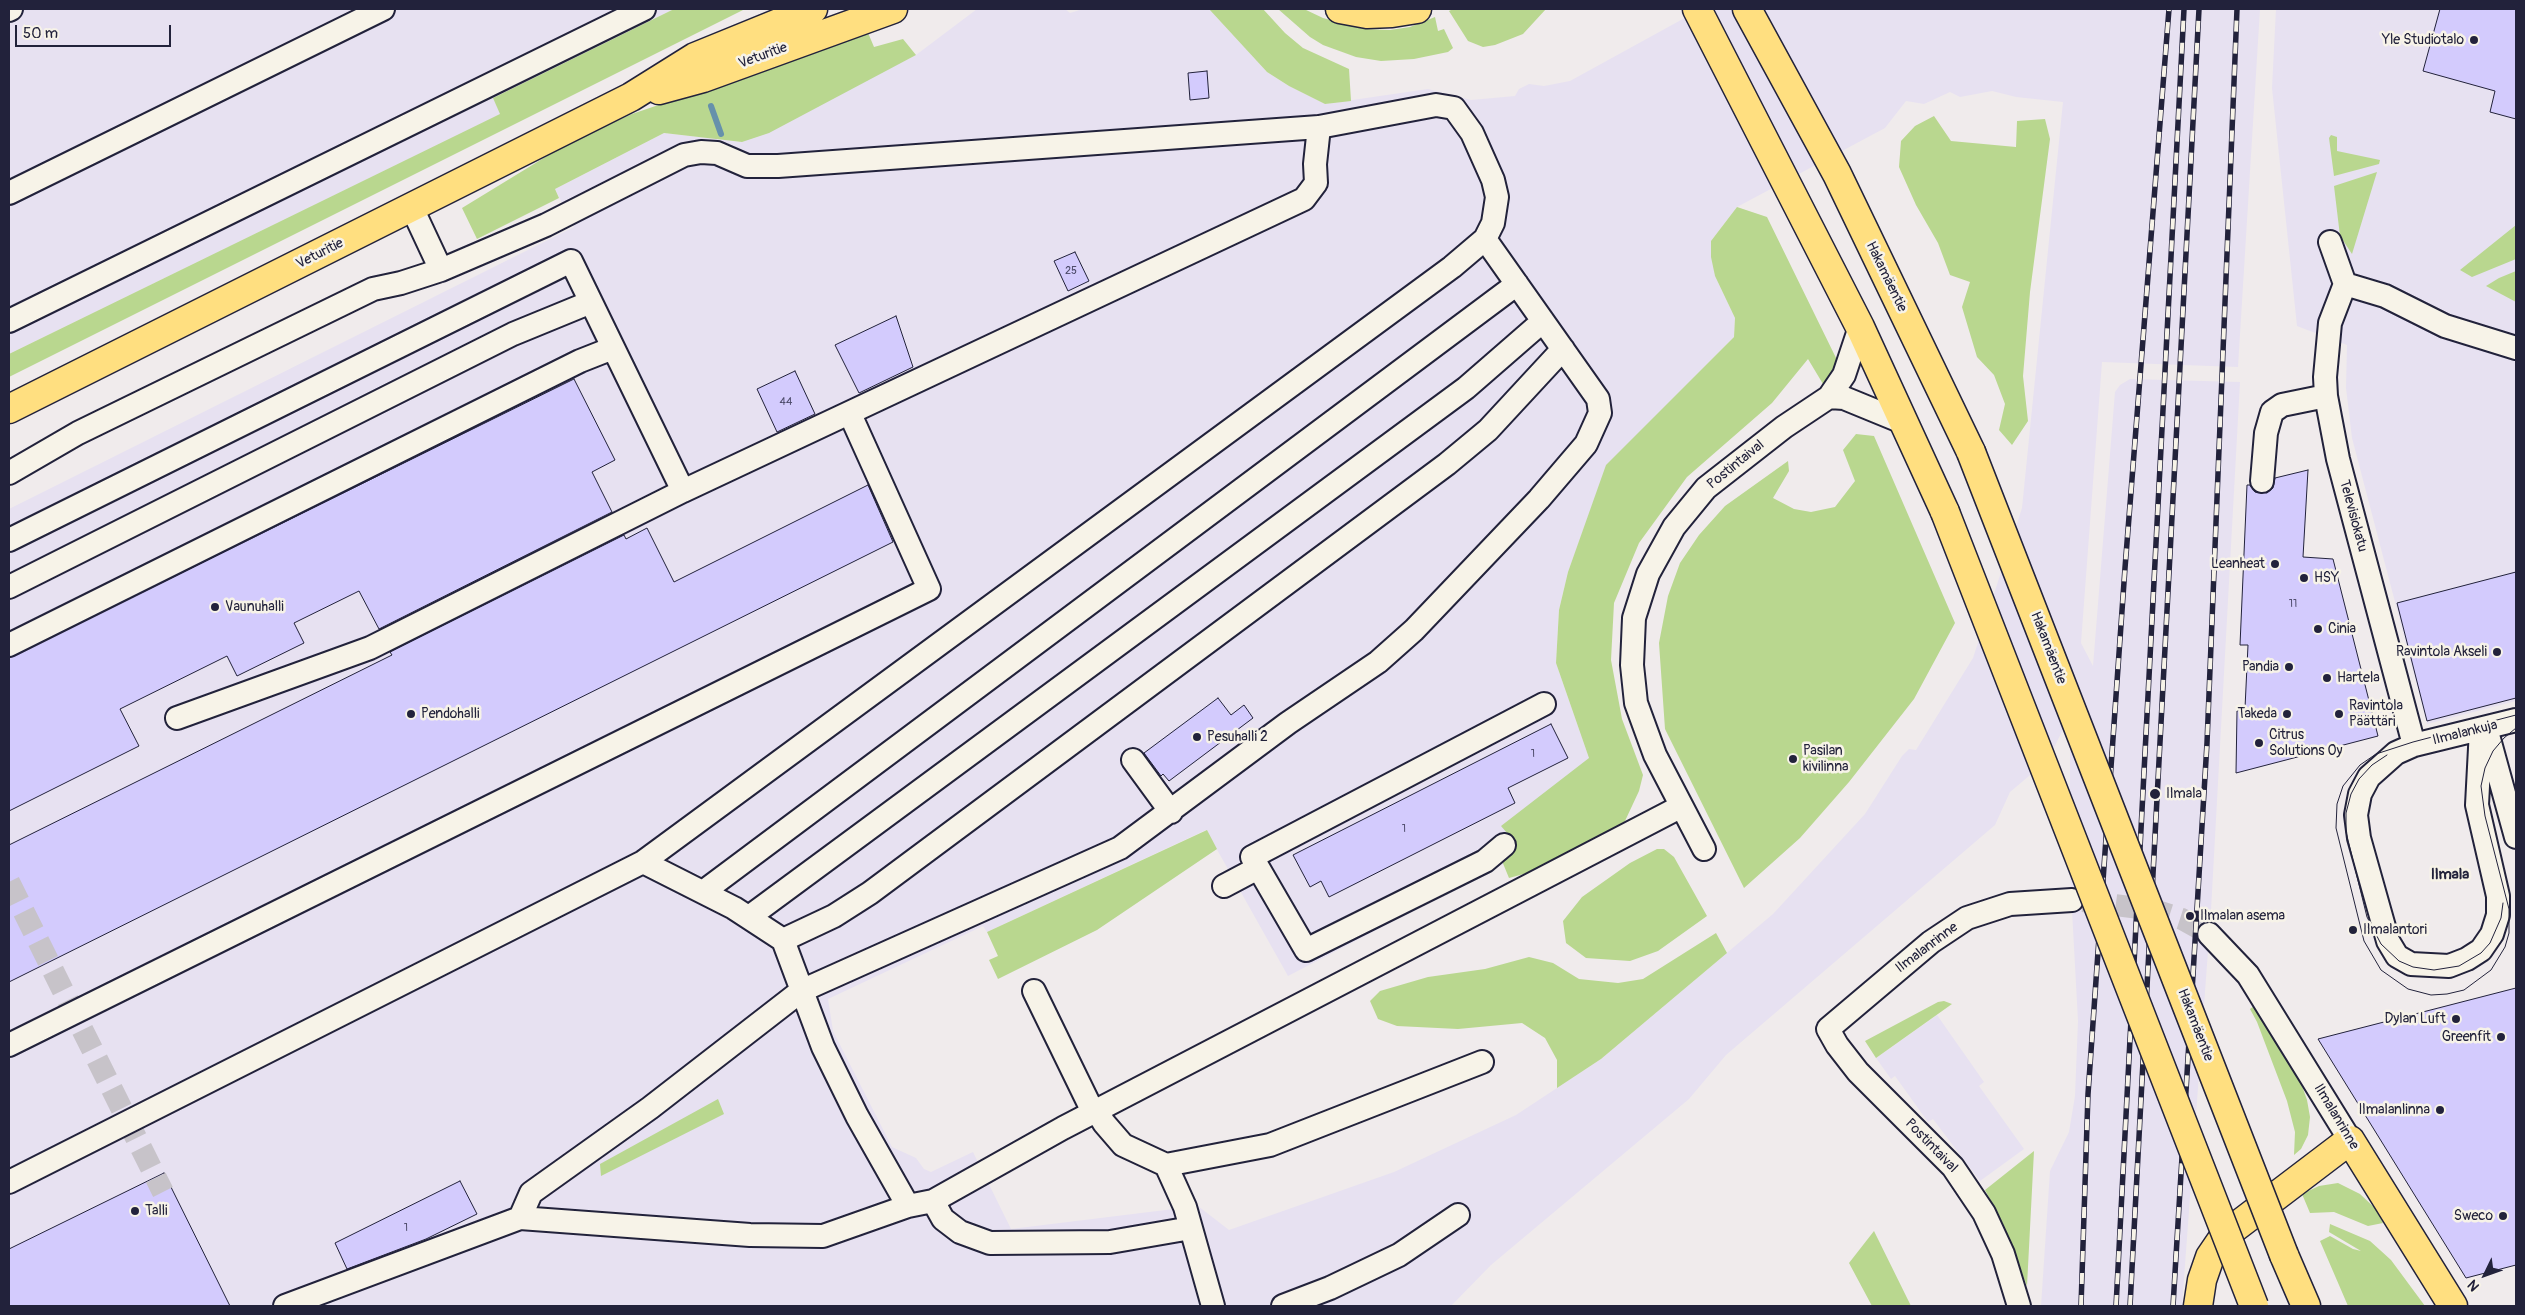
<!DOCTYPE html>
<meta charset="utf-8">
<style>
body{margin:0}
#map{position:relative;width:2525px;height:1315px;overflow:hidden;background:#f0ebec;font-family:Pangolin,sans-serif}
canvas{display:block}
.frame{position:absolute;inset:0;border:10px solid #22223b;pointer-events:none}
.north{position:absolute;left:2460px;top:1250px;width:50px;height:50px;-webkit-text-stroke:4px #f7f3e8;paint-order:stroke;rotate:228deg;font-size:14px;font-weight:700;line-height:20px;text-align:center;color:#22223b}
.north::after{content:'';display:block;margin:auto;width:18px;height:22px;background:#22223b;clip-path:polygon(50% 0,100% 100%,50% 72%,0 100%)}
.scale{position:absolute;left:15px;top:25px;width:156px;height:22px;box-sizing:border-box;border:2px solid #22223b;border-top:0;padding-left:6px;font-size:15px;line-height:18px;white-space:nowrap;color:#22223b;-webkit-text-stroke:4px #f7f3e8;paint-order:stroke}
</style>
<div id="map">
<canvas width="2525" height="1315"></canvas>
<div class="frame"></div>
<div class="north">N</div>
<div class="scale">50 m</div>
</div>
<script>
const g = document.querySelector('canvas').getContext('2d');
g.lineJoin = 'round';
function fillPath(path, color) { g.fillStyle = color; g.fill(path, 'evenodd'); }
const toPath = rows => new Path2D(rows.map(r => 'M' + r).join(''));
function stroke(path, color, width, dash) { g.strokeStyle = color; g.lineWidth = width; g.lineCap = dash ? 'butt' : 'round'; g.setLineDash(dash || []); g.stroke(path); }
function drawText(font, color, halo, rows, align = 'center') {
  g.font = font + ' Pangolin,sans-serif'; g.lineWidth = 5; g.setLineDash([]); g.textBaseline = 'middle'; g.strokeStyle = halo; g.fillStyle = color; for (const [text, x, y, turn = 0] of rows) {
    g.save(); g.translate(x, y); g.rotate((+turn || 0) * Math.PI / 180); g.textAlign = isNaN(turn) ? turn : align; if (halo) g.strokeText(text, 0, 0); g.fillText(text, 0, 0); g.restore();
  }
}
const built = toPath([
 [9,9,674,9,493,98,501,114,9,354],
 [977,9,1065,9,1070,13,1083,9,1209,9,1267,72,1289,86,1325,104,1428,89,1471,100,1515,96,1519,89,1529,84,1544,86,1570,81,1701,9,2260,9,2238,367,2102,362,2081,643,2093,666,2115,392,2120,385,2130,379,2240,382,2211,910,2182,1306,2041,1306,2050,1171,2069,1132,2075,1096,2078,1021,2070,873,2070,715,2048,760,2010,792,1995,825,1726,1055,1689,1099,1491,1265,1451,1306,9,1306,9,509,574,227,555,189,664,133,742,142,916,55],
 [1992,91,2016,97,2063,102,2022,508,1973,658,1916,750,1909,749,1902,756,1865,814,1773,914,1601,1059,1516,1115,1394,1172,1229,1230,1198,1206,1011,1229,973,1152,931,1172,924,1169,916,1158,892,1147,833,1031,828,999,983,926,987,932,1206,830,1288,976,1513,859,1589,758,1556,663,1559,610,1568,572,1607,465,1734,337,1735,318,1715,276,1711,241,1737,207,1885,128,1906,101,1924,104,1950,92,1960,97],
 [2276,9,2516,9,2516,701,2427,724,2352,438,2346,388,2347,345,2297,326,2272,88],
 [1937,1015,1984,1082,1979,1086,2024,1149,1980,1181,1933,1119,1928,1122,1895,1076,1891,1079,1876,1058]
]);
const green = toPath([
 [674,9,745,9,9,377,9,354,500,114,493,98],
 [1209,9,1263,9,1285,33,1303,48,1349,69,1351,101,1325,104,1289,86,1267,72],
 [1278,9,1304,9,1323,18,1364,29,1390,30,1410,27,1435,17,1438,31,1444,29,1453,48,1448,52,1414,59,1381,61,1356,57,1323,45,1310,37],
 [1453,9,1546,9,1523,34,1495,45,1483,47,1468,41,1449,11],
 [866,28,874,47,903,39,916,55,769,133,742,142,664,133,555,189,559,198,477,239,462,208,570,142,632,114,720,84],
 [1934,116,1951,141,2016,147,2017,121,2045,119,2050,139,2030,292,2023,376,2028,421,2012,445,1999,430,2005,404,1994,375,1977,357,1962,307,1970,282,1950,275,1938,243,1916,205,1899,167,1901,141,1915,126],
 [2331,135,2337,137,2337,151,2380,160,2379,164,2334,176,2329,138],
 [2377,172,2352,254,2340,236,2334,186],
 [1737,207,1767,217,1838,362,1826,389,1808,359,1772,403,1687,477,1639,543,1614,603,1611,660,1622,719,1643,775,1639,791,1625,821,1608,834,1531,872,1509,878,1502,861,1513,840,1501,826,1589,758,1556,663,1559,610,1568,572,1606,465,1734,337,1735,318,1715,276,1711,257,1711,241],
 [2516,225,2516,259,2472,277,2460,270],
 [2516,271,2516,302,2486,286,2499,278],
 [1856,434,1874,436,1955,623,1914,699,1849,782,1800,838,1744,888,1665,729,1659,643,1668,596,1680,563,1699,535,1725,506,1788,461,1789,471,1773,498,1794,509,1811,512,1835,507,1855,481,1843,450],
 [1207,830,1217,849,1097,930,998,979,989,960,998,956,987,932],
 [1657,849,1664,849,1674,857,1707,916,1658,951,1630,961,1586,958,1566,943,1563,921,1582,897,1630,863],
 [1716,933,1727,953,1601,1059,1557,1088,1557,1060,1545,1038,1522,1023,1458,1029,1397,1026,1378,1019,1370,1001,1380,991,1428,977,1485,969,1529,957,1553,963,1579,979,1618,983,1643,979],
 [1944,1001,1952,1004,1876,1058,1865,1041,1938,1002],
 [2254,1006,2301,1083,2307,1100,2310,1117,2308,1135,2301,1149,2294,1155,2295,1132,2287,1101,2257,1022,2250,1009],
 [718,1099,724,1114,601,1176,600,1164],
 [2034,1151,2027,1286,2002,1222,1985,1190],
 [2338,1183,2360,1194,2377,1210,2383,1223,2368,1226,2334,1212,2310,1213,2302,1194,2319,1186],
 [2330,1224,2370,1241,2380,1250,2391,1260,2425,1306,2348,1306,2320,1241,2330,1236,2353,1249,2361,1251,2329,1232],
 [1874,1231,1911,1306,1872,1306,1849,1263]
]);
const stream = toPath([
 [711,106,721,134]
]);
const building = toPath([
 [2440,9,2516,9,2516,119,2490,112,2495,91,2423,71,2440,9],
 [1207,71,1209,98,1190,100,1188,73,1207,71],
 [1075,252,1089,281,1068,291,1054,261,1075,252],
 [896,316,913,367,859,393,835,345,896,316],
 [795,371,815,414,777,432,757,389,795,371],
 [574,379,615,460,592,472,612,512,379,629,359,591,294,623,304,643,237,676,227,656,120,709,139,746,9,811,9,658,574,379],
 [2308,470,2303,557,2333,559,2378,736,2236,773,2237,711,2245,708,2248,645,2240,645,2247,485,2250,485,2255,492,2267,493,2273,488,2275,478,2308,470],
 [868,485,893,542,9,982,9,845,392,655,390,652,624,535,626,539,647,528,674,582,868,485],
 [2516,572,2516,698,2427,721,2397,603,2516,572],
 [1218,698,1231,715,1244,705,1253,718,1169,781,1163,774,1161,776,1144,753,1218,698],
 [1551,724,1568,758,1508,788,1515,803,1329,897,1321,881,1310,887,1293,855,1551,724],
 [2516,988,2516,1265,2466,1278,2318,1039,2516,988],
 [164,1173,230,1306,9,1306,9,1249,164,1173],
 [460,1181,477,1214,426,1239,347,1269,335,1243,460,1181]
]);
const minorTunnel = toPath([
 [9,882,163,1192],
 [2083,901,2154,910,2182,919,2209,934]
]);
const minor = toPath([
 [9,10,11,9],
 [9,193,383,9],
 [412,208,441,270],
 [2330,242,2345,284,2385,296,2445,326,2516,348],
 [2345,284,2330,323,2325,377,2326,396,2338,459,2414,745],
 [9,321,644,9],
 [1829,397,1844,398,1905,423],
 [9,473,78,433,373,289,401,283,441,270,546,225,684,155,701,152,717,153,747,166,778,166,1319,127,1436,105,1454,108,1472,133,1493,180,1497,197,1493,223,1485,239,1452,267,643,862,9,1182],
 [2262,481,2266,433,2272,412,2282,405,2326,396],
 [9,540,571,261,683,491],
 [9,587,513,334,591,302],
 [9,645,580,361,613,348],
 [177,718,370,648,683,491,1304,199,1316,183,1315,164,1319,127],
 [2486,728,2516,837],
 [2481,729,2477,805,2498,896,2498,915,2492,934,2481,950,2467,959,2449,966,2411,964,2397,956,2388,941,2359,838,2356,815,2360,794,2369,777,2396,753,2414,745,2516,720],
 [1133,760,1171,812],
 [1504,845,1485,861,1306,950,1252,857,1544,704],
 [1704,849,1655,755,1636,703,1632,665,1634,618,1648,574,1674,527,1706,488,1784,427,1829,397,1844,375,1860,327],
 [643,862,734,908,783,940,823,1047,857,1116,908,1206],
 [1224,886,1258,868],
 [703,892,1517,284],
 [749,917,1466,388,1543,321],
 [2209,934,2248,975,2350,1140],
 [783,940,834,916,870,893,1447,464,1488,430,1563,349],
 [1034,991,1093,1112],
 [9,1045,929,589,850,414],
 [1097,1111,1104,1123,1123,1145,1166,1165,1270,1145,1482,1062],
 [1166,1165,1185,1207,1213,1306],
 [933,1201,943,1219,960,1232,990,1243,1110,1242,1191,1228],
 [520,1218,531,1193,650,1108,801,991,1120,848,1288,723,1378,662,1414,630,1539,499,1586,444,1600,413,1598,399,1485,239],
 [285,1306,520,1218,750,1235,823,1236,908,1206,933,1201,1063,1128,1680,807],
 [1283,1306,1330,1288,1399,1255,1458,1215],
 [2019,1306,2003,1254,1984,1213,1953,1167,1858,1072,1837,1045,1828,1029,1931,942,1967,918,2010,904,2072,900]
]);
const major = toPath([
 [1340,9,1367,14,1392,13,1417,9],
 [1697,9,1860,327,1945,512],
 [1747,9,1837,174,1971,452],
 [659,90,703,78,893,9],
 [9,409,631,97,695,57,813,9],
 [2284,1255,2306,1306],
 [2198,1306,2202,1280,2210,1257,2225,1235,2350,1140,2453,1306]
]);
const tram = toPath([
 [2516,715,2413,742,2376,754,2360,765,2343,786,2337,804,2336,828,2364,941,2381,970,2408,989,2431,995,2447,994,2464,990,2491,970,2505,947,2509,933,2509,909,2485,816,2481,786,2485,768,2493,751,2504,738,2516,728],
 [2387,755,2372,765,2359,779,2351,794,2346,813,2346,832,2367,917,2381,944,2399,961,2413,967,2434,970,2459,966,2481,953,2490,943,2501,918,2503,903]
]);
const rail = toPath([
 [2081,1306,2088,1094,2125,568,2169,9],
 [2116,1306,2184,9],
 [2130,1306,2199,9],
 [2173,1306,2207,743,2237,9]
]);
const majorBridge = toPath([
 [1971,452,2284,1255],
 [1945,512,2254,1306]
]);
const markers = [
 [2474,40,5,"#22223b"],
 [2275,564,5,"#22223b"],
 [2304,578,5,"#22223b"],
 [215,607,5,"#22223b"],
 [2318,629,5,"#22223b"],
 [2497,652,5,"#22223b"],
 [2289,667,5,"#22223b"],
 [2327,678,5,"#22223b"],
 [411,714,5,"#22223b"],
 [2287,714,5,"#22223b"],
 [2339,714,5,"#22223b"],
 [1197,737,5,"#22223b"],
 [2259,743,5,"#22223b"],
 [1793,759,5,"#22223b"],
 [2155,794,6,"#22223b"],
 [2190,916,5,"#22223b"],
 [2353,930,5,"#22223b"],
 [2456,1019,5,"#22223b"],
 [2501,1037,5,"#22223b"],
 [2440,1110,5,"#22223b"],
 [135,1211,5,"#22223b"],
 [2503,1216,5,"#22223b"]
];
const numberNames = [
 ["25",1071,271],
 ["44",786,402],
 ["11",2293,604],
 ["1",1533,754],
 ["1",1404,829],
 ["1",406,1228]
];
const poiNames = [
 ["Yle Studiotalo",2464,40,"right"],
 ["Leanheat",2265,564,"right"],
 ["HSY",2314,578],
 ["Vaunuhalli",225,607],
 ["Cinia",2328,629],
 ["Ravintola Akseli",2487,652,"right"],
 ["Pandia",2279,667,"right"],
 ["Hartela",2337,678],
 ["Ravintola",2349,706],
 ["Päättäri",2349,722],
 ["Pendohalli",421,714],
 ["Takeda",2277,714,"right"],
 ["Citrus",2269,735],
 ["Solutions Oy",2269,751],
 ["Pesuhalli 2",1207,737],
 ["Pasilan",1803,751],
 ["kivilinna",1803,767],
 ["Ilmala",2166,794],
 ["Ilmalan asema",2200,916],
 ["Ilmalantori",2363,930],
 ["Dylan Luft",2446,1019,"right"],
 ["Greenfit",2491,1037,"right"],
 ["Ilmalanlinna",2430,1110,"right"],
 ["Talli",145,1211],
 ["Sweco",2493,1216,"right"]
];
const streetNames = [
 ["Veturitie",763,56,-20],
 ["Veturitie",320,254,-27],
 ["Hakamäentie",1886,277,64],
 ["Postintaival",1736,465,-39],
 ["Televisiokatu",2353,516,75],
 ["Hakamäentie",2048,648,69],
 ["Ilmalankuja",2465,733,-14],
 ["Ilmalanrinne",1927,948,-37],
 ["Hakamäentie",2195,1025,69],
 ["Ilmalanrinne",2336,1117,59],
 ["Postintaival",1931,1146,46]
];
const neighbourhoodNames = [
 ["Ilmala",2450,875]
];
fillPath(built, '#e7e1f1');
fillPath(green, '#b9d78f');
stroke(stream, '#6691ab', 6);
fillPath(building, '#d3cbfd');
stroke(building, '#22223b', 1);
stroke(minorTunnel, '#c7c3c9', 22, [22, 11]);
stroke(minor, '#22223b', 26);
stroke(major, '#22223b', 31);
stroke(minor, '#f7f3e8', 22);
stroke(major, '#ffdf80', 28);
stroke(tram, '#22223b', 1);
stroke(rail, '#22223b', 5.5);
stroke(rail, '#f7f3e8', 4, [11]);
stroke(majorBridge, '#22223b', 31, []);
stroke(majorBridge, '#ffdf80', 28);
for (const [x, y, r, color] of markers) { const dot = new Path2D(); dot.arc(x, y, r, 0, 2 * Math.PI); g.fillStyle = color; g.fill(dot); stroke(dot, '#f7f3e8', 2); }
drawText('11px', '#4e4c6c', null, numberNames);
drawText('14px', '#22223b', '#f7f3e8', poiNames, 'left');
drawText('14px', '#22223b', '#f7f3e8', streetNames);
drawText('bold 15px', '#22223b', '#f7f3e8', neighbourhoodNames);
</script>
